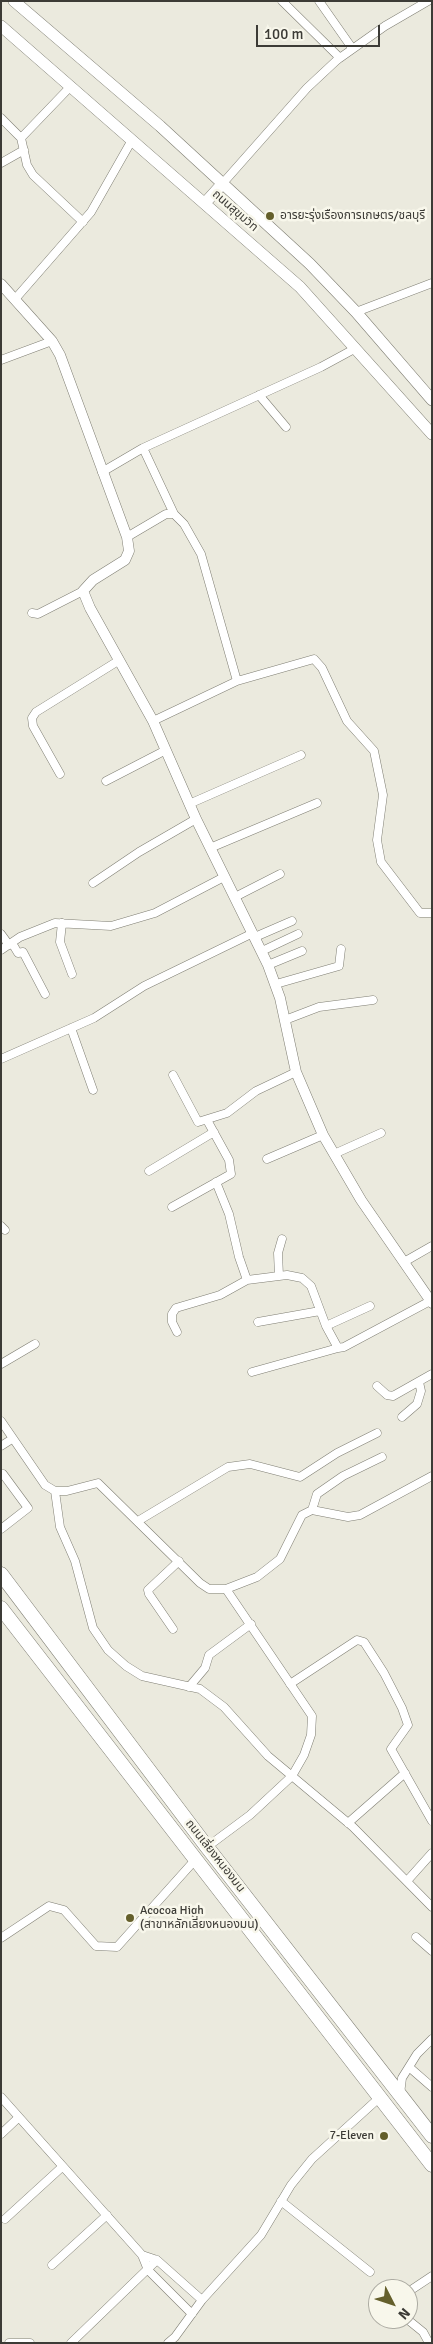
<!DOCTYPE html>
<meta charset="utf-8">
<style>
body{margin:0}
#map{position:relative;width:433px;height:2344px;overflow:hidden;background:#ebeade;font-family:Signika,sans-serif}
canvas{display:block}
.frame{position:absolute;inset:0;border:2px solid #3c3b36;pointer-events:none}
.north{position:absolute;left:368px;top:2279px;width:50px;height:50px;box-sizing:border-box;background:#f8f7eb;border:1px solid #adaca3;border-radius:50%;rotate:131deg;font-size:14px;font-weight:700;line-height:20px;text-align:center;color:#3c3b36}
.north::after{content:'';display:block;margin:auto;width:18px;height:22px;background:#645f2b;clip-path:polygon(50% 0,100% 100%,50% 72%,0 100%)}
.scale{position:absolute;left:256px;top:25px;width:124px;height:22px;box-sizing:border-box;border:2px solid #3c3b36;border-top:0;padding-left:6px;font-size:15px;line-height:18px;white-space:nowrap;color:#3c3b36;-webkit-text-stroke:4px #f8f7eb;paint-order:stroke}
</style>
<div id="map">
<canvas width="433" height="2344"></canvas>
<div class="frame"></div>
<div class="north">N</div>
<div class="scale">100 m</div>
</div>
<script>
const g = document.querySelector('canvas').getContext('2d');
g.lineJoin = 'round';
const toPath = rows => new Path2D(rows.map(r => 'M' + r).join(''));
function stroke(path, color, width, dash) { g.strokeStyle = color; g.lineWidth = width; g.lineCap = dash ? 'butt' : 'round'; g.setLineDash(dash || []); g.stroke(path); }
function drawText(font, color, halo, rows, align = 'center') {
  g.font = font + ' Signika,"Noto Sans Thai",sans-serif'; g.lineWidth = 5; g.setLineDash([]); g.textBaseline = 'middle'; g.strokeStyle = halo; g.fillStyle = color; for (const [text, x, y, turn = 0] of rows) {
    g.save(); g.translate(x, y); g.rotate((+turn || 0) * Math.PI / 180); g.textAlign = isNaN(turn) ? turn : align; if (halo) g.strokeText(text, 0, 0); g.fillText(text, 0, 0); g.restore();
  }
}
const street = toPath([
 [282,1,340,58],
 [319,1,352,48],
 [1,118,21,138,27,165,33,175,83,222],
 [21,138,71,86],
 [1,163,24,150],
 [223,183,307,88,337,60,385,26,428,1],
 [16,298,91,212,132,140],
 [356,312,432,283],
 [1,360,52,341],
 [259,395,286,427],
 [143,448,174,514],
 [102,472,143,448,321,367,356,348],
 [127,537,166,514,174,514,184,524,201,554,237,681],
 [32,613,38,614,83,591],
 [153,721,237,681,314,659,322,668,347,721,374,751,383,795,377,840,381,862,420,913,432,913],
 [60,774,33,726,32,718,36,712,118,661],
 [106,781,166,750],
 [189,804,301,755],
 [210,848,317,803],
 [93,883,139,852,196,819],
 [235,897,280,874],
 [62,923,60,942,72,974],
 [1,934,9,945],
 [255,937,292,921],
 [12,943,18,953,23,952,45,994],
 [1,950,20,937,55,923,111,926,155,913,224,877],
 [262,951,298,934],
 [268,965,302,951],
 [276,984,339,966,341,949],
 [285,1020,319,1007,373,1000],
 [71,1028,93,1090],
 [1,1059,94,1018,144,986,253,933],
 [173,1075,198,1122,227,1113,256,1091,296,1072],
 [334,1154,381,1133],
 [267,1159,323,1135],
 [149,1171,214,1132],
 [216,1182,229,1214,239,1257,247,1280,287,1275,302,1278,311,1286,326,1326,338,1348,344,1347,432,1300],
 [172,1207,231,1174,229,1160,207,1120],
 [1,1226,5,1230],
 [404,1262,432,1246],
 [279,1276,278,1253,282,1239],
 [258,1322,320,1311],
 [326,1326,370,1306],
 [177,1332,172,1322,172,1314,176,1308,220,1295,247,1280],
 [1,1364,35,1344],
 [252,1372,338,1348],
 [377,1386,387,1395,393,1396,432,1374],
 [402,1417,417,1404,421,1391,419,1382],
 [1,1421,45,1485,55,1491,67,1491,98,1483,200,1583,209,1589,226,1589,257,1577,280,1559,302,1515,312,1510,348,1517,360,1515,432,1476],
 [1,1446,12,1439],
 [55,1491,60,1527,75,1561,93,1628,108,1650,126,1666,142,1676,200,1689,224,1707,268,1756,353,1827,432,1907],
 [312,1510,317,1494,343,1476,382,1457],
 [138,1521,228,1467,250,1464,300,1477,337,1453,377,1433],
 [1,1529,28,1508,3,1474],
 [173,1629,149,1594,148,1590,179,1561],
 [290,1684,357,1640,364,1642,384,1673,402,1708,408,1725,391,1749,432,1821],
 [189,1687,205,1668,209,1655,251,1624],
 [348,1823,405,1773],
 [207,1847,250,1815,292,1776,304,1755,311,1735,312,1716,226,1589],
 [407,1881,432,1853],
 [416,1937,432,1951],
 [1,1938,49,1906,64,1910,96,1946,117,1947,195,1860],
 [409,2067,432,2087],
 [400,2094,402,2078,417,2054,432,2039],
 [1,2097,142,2255,148,2270,192,2314],
 [1,2134,18,2118],
 [281,2201,370,2272],
 [5,2219,62,2167],
 [142,2255,157,2260,202,2300],
 [52,2265,107,2215],
 [408,2292,432,2276],
 [407,2319,423,2332,429,2343],
 [9,2343,30,2343],
 [71,2343,157,2260],
 [168,2343,175,2337,202,2300,261,2235,291,2185,312,2159,379,2098]
]);
const secondary = toPath([
 [1,284,52,341,60,355,127,537,129,551,125,560,93,580,83,591,90,608,153,721,196,819,268,965,280,998,296,1072,323,1135,361,1200,432,1303]
]);
const primary = toPath([
 [14,1,160,126,310,264,356,312,432,400],
 [1,26,300,287,432,434],
 [205,203,223,183]
]);
const highway = toPath([
 [1,1574,207,1847,432,2136],
 [1,1608,432,2165]
]);
const markers = [
 [270,216,5,"#645f2b"],
 [130,1918,5,"#645f2b"],
 [384,2136,5,"#645f2b"]
];
const streetNames = [
 ["ถนนสุขุมวิท",235,211,41],
 ["ถนนเลี่ยงหนองมน",215,1856,52]
];
const poiNames = [
 ["อารยะรุ่งเรืองการเกษตร/ชลบุรี",280,216],
 ["Acocoa High",140,1911],
 ["(สาขาหลักเลี่ยงหนองมน)",140,1925],
 ["7-Eleven",374,2136,"right"]
];
stroke(street, '#7f7e73', 9);
stroke(secondary, '#7f7e73', 11);
stroke(primary, '#7f7e73', 12);
stroke(highway, '#7f7e73', 15);
stroke(street, '#fff', 8);
stroke(secondary, '#fff', 10);
stroke(primary, '#fff', 11);
stroke(highway, '#fff', 14);
for (const [x, y, r, color] of markers) { const dot = new Path2D(); dot.arc(x, y, r, 0, 2 * Math.PI); g.fillStyle = color; g.fill(dot); stroke(dot, '#f8f7eb', 2); }
drawText('12px', '#3c3b36', '#f8f7eb', streetNames);
drawText('12px', '#3c3b36', '#f8f7eb', poiNames, 'left');
</script>
